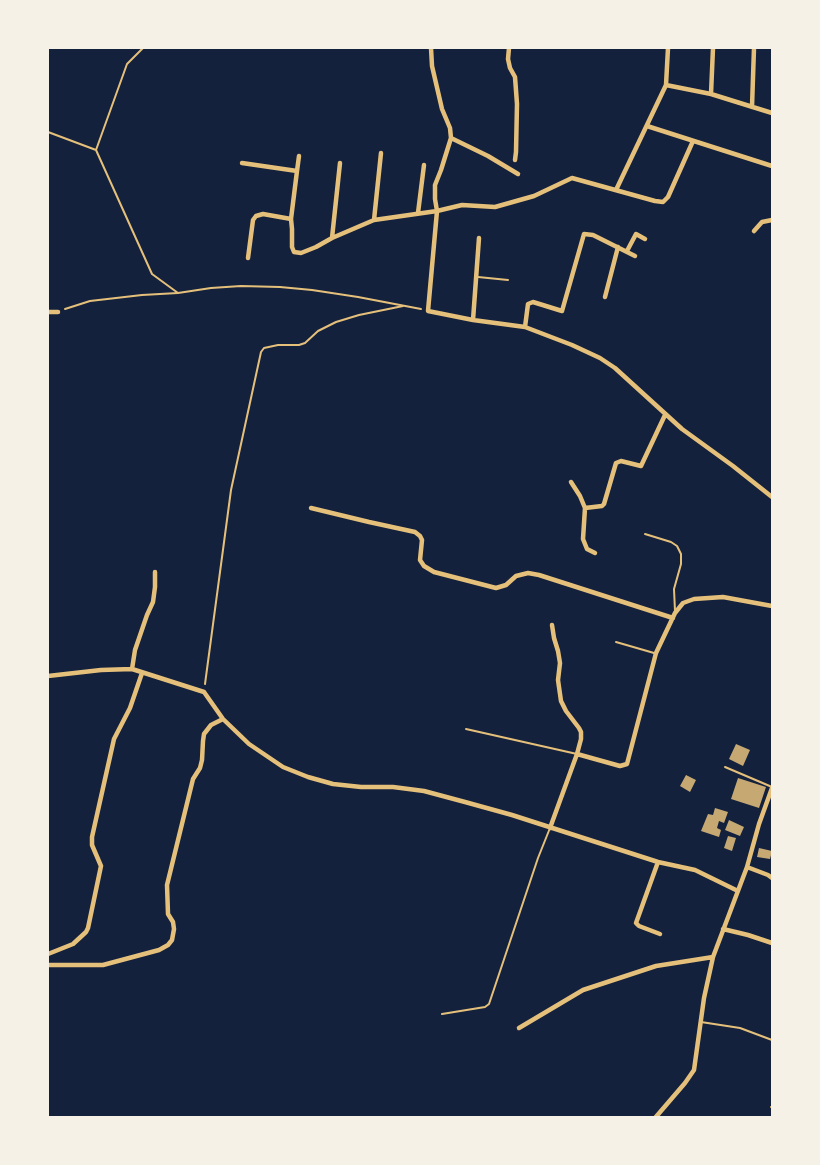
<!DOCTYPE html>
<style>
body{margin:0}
#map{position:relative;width:820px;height:1165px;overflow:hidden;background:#14213d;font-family:Barlow,sans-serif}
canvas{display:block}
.frame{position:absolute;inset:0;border:49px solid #f6f1e7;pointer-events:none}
</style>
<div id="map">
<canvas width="820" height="1165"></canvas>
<div class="frame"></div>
</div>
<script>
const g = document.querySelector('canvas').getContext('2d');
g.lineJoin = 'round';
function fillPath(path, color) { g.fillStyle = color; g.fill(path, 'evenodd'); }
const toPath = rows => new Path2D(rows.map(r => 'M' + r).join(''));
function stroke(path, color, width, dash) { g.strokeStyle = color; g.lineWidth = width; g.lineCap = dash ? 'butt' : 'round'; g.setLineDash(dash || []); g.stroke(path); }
const building = toPath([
 [736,744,750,750,743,766,729,759],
 [686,775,696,780,690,792,680,786],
 [738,778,766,787,759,808,731,799],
 [715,808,728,812,724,823,719,821,717,828,721,830,719,837,701,831,708,814,713,815],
 [729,820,744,827,740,836,725,830],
 [728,836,736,838,732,851,724,848],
 [759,848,772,851,770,859,757,857]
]);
const path = toPath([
 [143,48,127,64,96,150,152,274,178,293],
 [48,132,96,150],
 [65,309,90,301,142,295,178,293,211,288,241,286,280,287,312,290,358,297,421,309],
 [205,684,231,490,261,352,264,348,278,345,299,345,305,343,318,331,336,322,359,315,403,306],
 [771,1107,772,1107]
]);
const service = toPath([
 [478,277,508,280],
 [645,534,671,542,677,546,681,554,681,564,674,589,675,611],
 [616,642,654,653],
 [466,729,577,754],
 [725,767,772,787],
 [442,1014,485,1007,489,1004,538,858,550,828],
 [701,1022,740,1028,772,1040]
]);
const minor = toPath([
 [431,48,432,66,442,109,450,128,451,138,441,170,435,185,435,199,437,211,428,311,473,320,525,327,572,345,600,358,615,368,682,429,733,466,772,497],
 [509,48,508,59,510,68,515,77,517,104,516,152,515,160],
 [668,48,666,85,711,94,772,113],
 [711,94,713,48],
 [752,107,754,48],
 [647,126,772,166],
 [451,138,488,156,518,174],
 [242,163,297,171,299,156],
 [297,171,291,219,292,229,292,247,294,252,301,253,316,247,332,238,374,220,437,211,462,205,495,207,534,196,572,178,655,201,663,202,668,197,693,141],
 [616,190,666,85],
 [418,213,424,165],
 [374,220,381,153],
 [754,231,762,222,772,220],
 [332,238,340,163],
 [627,251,636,234,645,239],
 [248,258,253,220,256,216,263,214,291,219],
 [605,297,618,247],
 [48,312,58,312],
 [473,320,479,238],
 [525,327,528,304,533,302,562,311,584,234,593,235,635,256],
 [571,482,580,496,585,508,602,506,604,504,616,463,621,461,641,466,665,415],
 [311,508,369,522,415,532,420,536,422,540,420,560,424,566,434,572,496,588,506,585,516,576,528,573,539,575,673,618],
 [585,508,583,539,587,549,595,553],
 [132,669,135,650,147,615,153,602,155,587,155,572],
 [48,676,101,670,132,669,204,692,223,719,249,744,283,767,308,777,333,784,361,787,393,787,424,791,465,802,512,815,658,862,695,870,738,891],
 [577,754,620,766,627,764,656,653,675,613,683,603,694,599,723,597,772,606],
 [550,828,577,754,581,739,581,732,579,728,566,711,561,701,558,680,560,663,558,651,554,638,552,625],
 [658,862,636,923,639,926,660,934],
 [747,867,768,875,772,878],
 [723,929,748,935,772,943],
 [48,954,73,944,86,932,88,928,101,866,92,845,92,837,114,739,130,708,142,673],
 [48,965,103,965,159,950,168,945,172,940,174,929,173,922,168,914,167,885,193,779,200,768,202,760,203,741,204,734,211,725,223,719],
 [519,1028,583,990,656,966,713,957],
 [655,1118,685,1083,694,1070,704,998,713,957,747,867,759,824,772,788]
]);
fillPath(building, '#c6a872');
stroke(path, '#e5c07b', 2);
stroke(service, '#e5c07b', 2);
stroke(minor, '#e5c07b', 4.5);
</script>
